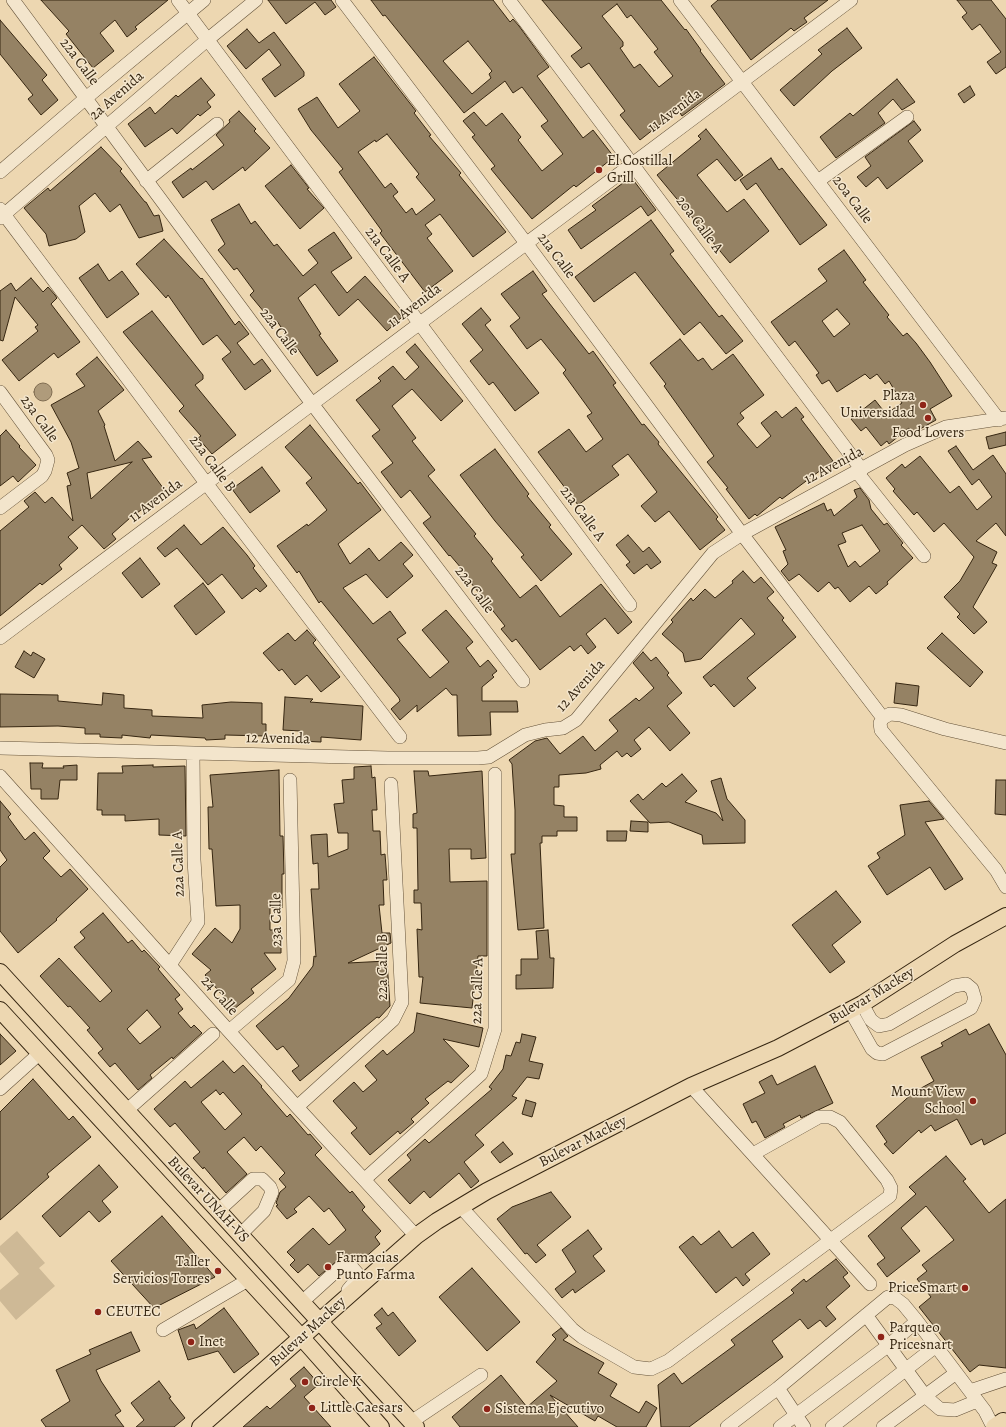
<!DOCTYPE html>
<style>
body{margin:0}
canvas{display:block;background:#edd7b1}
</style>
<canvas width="1006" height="1427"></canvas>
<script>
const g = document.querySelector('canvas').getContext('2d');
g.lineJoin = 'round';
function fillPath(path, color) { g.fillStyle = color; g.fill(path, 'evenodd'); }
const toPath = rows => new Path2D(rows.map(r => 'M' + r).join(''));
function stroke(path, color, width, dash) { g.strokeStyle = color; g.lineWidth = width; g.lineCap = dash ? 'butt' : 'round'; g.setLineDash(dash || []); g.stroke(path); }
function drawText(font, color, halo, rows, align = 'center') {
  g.font = font + ' Alegreya,serif'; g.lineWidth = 3; g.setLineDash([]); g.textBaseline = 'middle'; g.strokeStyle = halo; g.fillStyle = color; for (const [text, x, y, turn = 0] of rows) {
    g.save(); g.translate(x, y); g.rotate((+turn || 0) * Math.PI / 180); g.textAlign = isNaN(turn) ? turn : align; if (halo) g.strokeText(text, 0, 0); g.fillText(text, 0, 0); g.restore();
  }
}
const green = toPath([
 [17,1231,45,1263,39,1268,55,1286,16,1320,0,1301,0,1290,19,1274,0,1252,0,1246]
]);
const water = toPath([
 '34 392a9 9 0 1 1 18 0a9 9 0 1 1-18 0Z'
]);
const building = toPath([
 [41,0,168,0,135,27,137,29,127,37,115,20,100,33,114,51,93,68,66,34,69,31,41,0],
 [268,0,331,0,336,7,325,15,315,2,286,24,268,0],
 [371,0,493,0,510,22,513,19,519,26,549,67,537,76,583,138,593,130,614,157,576,187,574,185,532,219,491,169,495,166,472,137,475,135,463,121,474,112,486,126,502,113,521,137,518,140,542,171,563,154,541,126,548,121,522,87,513,93,505,81,464,113,385,15,383,16,371,0],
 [468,41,492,71,489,74,491,78,472,94,443,61,468,41],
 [542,0,661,0,685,30,686,29,701,50,700,51,725,84,682,116,678,110,640,140,620,115,625,111,589,63,581,68,571,56,582,48,542,0],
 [617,4,627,18,631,15,658,49,654,52,673,76,659,87,640,64,634,68,620,48,623,46,623,42,602,16,617,4],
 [718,0,828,0,804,18,807,22,794,31,791,28,751,60,711,6,718,0],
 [957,0,991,0,1006,19,1006,67,996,74,987,62,1001,52,980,24,972,30,962,17,967,13,957,0],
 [0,20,47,75,42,80,58,100,41,115,28,99,33,95,0,54,0,20],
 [847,28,862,48,832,71,794,106,780,90,822,54,818,50,847,28],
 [247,29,259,43,274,32,304,72,304,76,275,97,262,79,281,65,269,49,246,69,227,46,247,29],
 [374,57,416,111,414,113,431,135,429,136,461,173,459,175,506,232,473,257,440,214,425,225,432,234,427,238,453,271,425,292,380,233,382,231,339,172,343,169,311,130,298,109,317,97,338,128,360,111,339,84,374,57],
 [387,134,419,174,416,177,435,200,416,215,412,208,406,213,393,196,398,192,391,183,385,188,358,152,375,140,376,142,387,134],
 [201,78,215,95,207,102,211,107,200,116,198,114,177,134,172,128,145,147,128,124,150,107,155,114,176,95,178,97,201,78],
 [897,79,915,102,902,110,893,99,878,113,885,123,836,158,820,137,850,113,853,116,897,79],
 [970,86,975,95,964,103,958,94,970,86],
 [239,111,256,129,254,131,270,148,245,171,243,167,213,190,206,181,183,198,172,182,191,168,192,170,224,145,216,135,230,122,229,120,239,111],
 [914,121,921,130,908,141,923,161,887,189,878,177,866,187,857,177,871,166,865,157,914,121],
 [706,129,743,175,735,181,717,159,697,175,727,212,744,199,769,231,730,263,657,175,701,139,698,136,706,129],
 [101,147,122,169,120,171,145,202,146,202,154,216,159,215,163,231,139,238,120,204,110,212,95,193,79,206,85,232,76,239,49,246,46,234,24,208,48,188,50,191,101,147],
 [771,158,779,170,782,168,827,225,800,245,756,183,747,190,740,180,771,158],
 [291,165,309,188,307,189,324,208,300,229,265,186,291,165],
 [631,177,656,210,648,216,641,206,581,249,568,230,596,210,592,206,631,177],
 [239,204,251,224,255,221,274,246,277,244,303,276,318,263,308,250,334,232,352,258,331,272,347,293,365,276,402,317,387,331,358,299,339,316,315,284,298,298,321,334,319,335,338,361,317,376,298,349,296,350,277,321,274,324,250,295,254,291,237,268,234,270,218,250,225,244,211,220,239,204],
 [651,220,674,251,670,254,719,317,722,315,743,341,726,354,700,322,684,335,635,272,594,302,575,277,651,220],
 [164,239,201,279,202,278,235,325,239,321,249,334,237,343,254,365,262,359,271,371,245,390,222,359,231,352,217,335,203,345,168,295,166,298,136,264,164,239],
 [844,250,866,280,863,282,889,315,887,317,903,336,907,333,916,343,930,362,952,396,930,409,936,420,913,433,909,428,889,444,887,441,881,446,866,427,861,431,851,419,875,400,886,414,902,403,889,381,885,384,877,374,870,379,865,374,837,392,829,380,822,384,816,375,819,373,795,341,789,346,771,322,827,281,818,269,844,250],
 [837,309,850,324,834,337,822,321,837,309],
 [98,264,109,281,122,271,139,294,107,318,79,278,98,264],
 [533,271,547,291,542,294,589,354,593,351,616,383,613,385,642,425,644,424,659,442,658,444,718,517,716,519,725,530,700,550,669,511,655,522,641,506,657,492,628,454,612,466,619,475,578,505,538,452,569,429,586,452,603,439,587,416,592,413,563,373,566,370,541,339,527,349,510,326,520,318,501,294,533,271],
 [31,278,43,292,48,287,55,295,57,298,51,304,80,342,58,358,54,353,19,381,2,360,38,331,35,327,38,325,15,297,3,341,0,340,0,291,11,283,16,291,31,278],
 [481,308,491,320,485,325,539,393,515,411,493,382,489,385,470,361,483,350,462,324,481,308],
 [152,311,203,375,203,379,195,385,236,435,212,454,198,438,201,436,179,411,184,406,123,332,152,311],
 [680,339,698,361,703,358,712,370,733,354,764,395,740,413,744,418,737,424,757,448,771,436,761,423,776,411,782,418,796,407,804,417,801,419,833,461,782,499,780,497,757,516,755,514,749,519,726,489,728,488,707,462,714,456,664,386,666,384,650,363,680,339],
 [415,344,463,401,441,421,412,389,392,406,416,438,412,441,435,470,428,476,476,534,474,536,493,559,491,561,520,598,536,585,560,617,601,584,632,622,618,634,605,618,586,634,596,647,588,654,581,645,574,651,570,646,540,670,516,639,512,642,501,629,505,626,471,583,473,582,450,555,449,556,423,523,431,517,410,490,401,498,381,472,393,463,372,436,380,430,356,400,381,381,378,378,393,366,405,380,419,367,406,352,415,344],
 [97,357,124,390,98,411,105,425,104,426,115,461,138,441,152,457,142,459,166,492,130,518,112,534,116,539,104,549,82,525,68,537,78,548,59,565,62,569,42,585,40,583,0,616,0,531,29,507,24,501,35,492,45,503,52,497,73,521,67,486,71,485,67,473,79,468,71,442,51,405,85,386,76,374,97,357],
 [132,462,91,499,87,473,132,462],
 [310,425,358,484,360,482,381,510,338,544,350,564,369,548,379,561,401,542,413,555,403,564,413,576,387,598,366,574,343,588,373,624,390,611,406,633,397,639,430,678,449,662,422,630,446,610,473,642,466,648,480,667,488,660,497,671,492,675,494,677,482,687,482,701,517,701,518,712,490,712,491,735,458,736,457,695,452,695,446,688,417,712,417,705,400,720,391,709,400,701,399,698,321,601,319,603,299,571,297,573,277,546,307,524,308,526,327,510,306,483,312,478,285,447,310,425],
 [6,430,20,446,19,447,36,465,18,482,13,476,0,486,0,436,6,430],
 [1006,432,1006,445,989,449,986,437,1006,432],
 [956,446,973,470,993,455,1006,474,1006,536,996,523,976,541,997,552,992,563,997,565,973,607,987,622,974,634,957,617,960,614,944,597,960,581,974,557,944,523,934,532,917,512,914,515,893,491,895,489,886,478,902,464,905,468,920,456,950,493,959,486,977,510,992,497,979,479,972,485,948,451,956,446],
 [495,449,529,494,527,496,551,525,549,527,572,554,541,581,521,557,524,555,495,521,460,475,495,449],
 [262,467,280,491,250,513,232,489,262,467],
 [860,488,869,500,871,509,884,525,887,523,903,543,901,545,913,558,887,582,888,584,876,594,869,586,850,602,838,587,835,589,829,582,818,592,799,574,789,581,781,571,788,564,783,551,786,550,775,527,824,503,827,511,831,509,834,516,857,497,854,490,860,488],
 [862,525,880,551,860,567,855,561,848,567,838,545,846,542,842,533,862,525],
 [184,525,201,545,223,527,247,555,255,566,253,568,267,586,260,592,256,588,242,599,222,574,208,585,177,548,165,557,157,548,184,525],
 [628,535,643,552,649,547,661,562,651,569,647,564,634,574,626,565,630,562,616,545,628,535],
 [140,558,160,584,142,598,122,573,140,558],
 [743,571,754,583,761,577,774,592,767,598,784,618,782,620,796,637,747,678,756,688,734,707,714,684,711,687,703,677,755,634,741,618,701,659,685,662,683,653,662,634,673,622,671,620,691,598,693,601,705,589,715,598,733,583,732,581,743,571],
 [203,583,225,612,196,635,174,606,203,583],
 [307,630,316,640,313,643,340,677,321,692,307,675,295,685,282,669,279,671,263,653,288,633,295,641,307,630],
 [942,633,983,672,970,687,927,648,942,633],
 [24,651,31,656,33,652,45,659,34,678,15,667,24,651],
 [643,652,651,661,656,657,669,673,667,675,682,693,667,706,690,733,670,751,649,727,634,740,641,749,631,757,627,753,622,757,617,751,600,765,601,769,586,773,559,775,559,787,554,787,554,805,564,806,564,817,577,817,577,831,557,831,557,836,542,836,542,843,540,843,544,928,518,930,511,854,515,854,515,810,512,764,509,760,535,741,547,738,560,754,583,736,595,751,618,731,609,720,636,698,639,701,654,688,633,663,643,652],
 [896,683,919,686,917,706,894,703,896,683],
 [103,693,124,695,124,708,152,710,152,716,203,718,202,705,231,702,262,703,262,724,266,724,266,736,225,735,225,739,206,740,205,738,151,735,150,738,122,735,122,738,100,737,100,734,85,734,85,728,58,726,0,727,0,694,58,695,58,701,102,705,103,693],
 [285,697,313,699,310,702,363,706,361,740,321,737,321,742,300,741,300,731,283,730,285,697],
 [30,763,43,763,42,768,64,768,63,766,77,765,77,780,60,780,58,799,41,799,41,789,31,789,30,763],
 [153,765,153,767,185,766,186,836,159,835,159,819,125,821,125,815,102,815,102,810,97,810,98,773,123,773,122,766,153,765],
 [371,766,372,778,375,777,377,810,372,810,373,831,380,831,381,855,385,854,387,880,383,880,384,905,379,905,382,933,390,933,391,943,348,963,387,961,390,1006,379,1018,377,1017,300,1081,292,1071,299,1066,283,1046,277,1050,256,1026,289,998,313,966,314,956,316,957,311,889,319,889,318,863,313,864,311,835,327,834,328,857,348,849,348,833,338,833,334,804,344,803,342,780,354,779,354,767,371,766],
 [279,770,280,836,283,836,284,874,282,874,282,908,270,907,270,930,281,930,281,953,264,953,276,969,251,989,254,993,234,1009,205,975,211,970,192,954,215,928,232,943,240,929,240,905,216,906,212,849,209,849,208,807,213,807,210,775,279,770],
 [414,771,428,771,429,776,482,771,486,858,471,859,471,849,449,849,450,882,487,881,487,956,478,956,472,1008,420,1003,423,977,419,977,417,929,422,930,421,903,414,903,414,890,418,890,417,828,413,828,413,814,417,813,414,771],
 [682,774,697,791,685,802,716,813,723,821,711,781,721,778,727,799,745,820,745,843,703,844,702,835,669,822,650,823,630,801,638,794,643,800,662,783,666,787,682,774],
 [996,780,1006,780,1006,815,995,814,996,780],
 [0,801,11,814,8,817,25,840,34,832,50,851,43,858,61,877,70,869,88,889,56,919,57,920,18,953,0,931,0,867,7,860,0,850,0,801],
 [929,801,944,819,925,822,963,879,945,890,930,867,887,895,868,866,880,858,877,853,905,835,900,805,929,801],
 [631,821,648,822,648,832,630,831,631,821],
 [607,831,627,831,626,841,607,841,607,831],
 [836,891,861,922,832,945,845,962,830,973,792,925,836,891],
 [103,913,128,943,132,940,142,952,144,950,160,967,158,969,180,995,175,999,183,1009,178,1013,191,1028,194,1025,202,1033,173,1059,172,1057,150,1075,152,1078,138,1090,115,1063,110,1067,98,1053,103,1049,87,1030,90,1028,70,1006,68,1007,40,976,59,958,100,1002,112,991,74,947,85,938,80,932,103,913],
 [147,1010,161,1027,140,1044,127,1029,147,1010],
 [548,930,550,958,554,958,553,988,516,989,516,975,521,975,521,959,538,959,536,931,548,930],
 [417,1013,483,1028,479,1047,443,1039,469,1066,451,1083,448,1081,425,1099,429,1103,411,1119,414,1122,400,1134,398,1131,370,1155,351,1133,357,1128,333,1101,354,1082,363,1092,377,1080,365,1066,383,1050,387,1055,414,1032,417,1013],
 [989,1024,1006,1055,1006,1133,984,1145,982,1139,971,1145,957,1119,935,1131,931,1125,921,1133,919,1130,893,1154,884,1144,887,1142,876,1126,914,1092,934,1081,921,1057,943,1046,941,1043,966,1029,969,1035,989,1024],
 [0,1034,16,1051,0,1065,0,1034],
 [522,1034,536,1037,529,1061,543,1064,539,1079,527,1077,512,1096,517,1098,475,1135,484,1145,464,1162,479,1181,471,1188,459,1173,430,1198,424,1191,410,1204,388,1180,411,1160,407,1155,425,1139,429,1143,492,1089,489,1087,503,1069,506,1055,511,1056,516,1042,520,1043,522,1034],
 [223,1061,234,1073,243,1065,262,1086,261,1087,287,1117,290,1114,308,1135,310,1134,322,1148,315,1155,350,1193,352,1191,365,1207,362,1210,381,1231,375,1237,380,1244,359,1263,349,1255,344,1255,319,1276,308,1264,298,1273,290,1265,295,1260,287,1252,313,1228,329,1245,346,1230,329,1208,324,1212,309,1196,294,1209,297,1212,287,1219,276,1206,278,1205,276,1203,280,1192,286,1187,279,1179,285,1173,261,1146,256,1151,244,1137,227,1152,247,1174,226,1193,204,1167,203,1169,193,1158,200,1152,175,1123,170,1127,154,1109,185,1081,191,1088,223,1061],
 [216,1090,220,1095,223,1092,242,1114,225,1130,201,1102,216,1090],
 [815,1066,833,1103,801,1118,800,1115,783,1124,785,1127,765,1138,756,1121,752,1123,743,1104,765,1093,759,1082,772,1075,777,1085,815,1066],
 [33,1079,69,1120,73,1116,91,1137,47,1174,49,1177,0,1220,0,1112,33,1079],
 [526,1100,536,1103,532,1117,522,1114,526,1100],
 [503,1142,513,1154,500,1163,491,1152,503,1142],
 [946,1156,966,1179,963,1181,989,1213,1006,1199,1006,1368,979,1365,970,1372,919,1307,931,1297,917,1279,927,1271,922,1265,954,1240,926,1206,901,1228,920,1251,887,1277,877,1264,885,1258,868,1236,916,1194,909,1187,946,1156],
 [99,1165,118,1187,102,1201,111,1212,99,1222,89,1211,60,1237,42,1216,99,1165],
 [551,1192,571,1217,537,1245,546,1255,536,1263,527,1253,525,1254,497,1219,512,1207,551,1192],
 [162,1216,215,1277,154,1308,111,1261,162,1216],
 [588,1230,602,1249,593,1256,605,1271,575,1293,573,1289,562,1298,555,1289,576,1272,562,1250,588,1230],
 [719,1231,732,1248,753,1232,770,1254,745,1274,750,1280,743,1286,736,1277,716,1293,679,1247,693,1236,701,1245,719,1231],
 [836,1259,848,1273,843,1277,850,1286,826,1307,836,1319,826,1327,820,1320,808,1329,800,1319,772,1341,783,1357,689,1427,661,1427,658,1385,674,1373,682,1384,735,1345,731,1340,794,1293,791,1290,804,1279,806,1282,836,1259],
 [472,1268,520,1322,487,1351,439,1297,472,1268],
 [224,1308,259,1354,234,1373,218,1351,188,1360,178,1330,194,1324,196,1329,224,1308],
 [382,1308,388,1316,393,1312,416,1341,399,1356,376,1328,382,1324,374,1315,382,1308],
 [561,1328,568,1336,563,1340,604,1363,598,1373,617,1384,610,1396,639,1413,646,1401,657,1408,646,1427,617,1427,598,1416,595,1421,550,1395,578,1427,460,1427,452,1417,501,1375,527,1407,557,1381,536,1362,556,1339,552,1335,561,1328],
 [131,1332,140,1351,96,1370,101,1381,121,1411,115,1415,124,1427,46,1427,41,1420,70,1401,56,1370,91,1354,89,1350,131,1332],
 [304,1367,319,1384,304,1397,331,1427,243,1427,267,1406,270,1409,296,1386,290,1379,304,1367],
 [159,1381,171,1397,169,1398,185,1418,174,1427,136,1427,144,1420,131,1403,159,1381]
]);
const minor = toPath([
 [13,0,307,397,523,681],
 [178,0,630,605],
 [342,0,526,243,742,534,883,718],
 [509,0,862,470],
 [680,0,999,420],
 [0,172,86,98,204,0],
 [146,181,217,124],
 [818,181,907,117],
 [0,209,206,483,400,737],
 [0,218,207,40,256,0],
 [0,392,46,455,48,460,45,471,42,476,0,508],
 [857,472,924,556],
 [0,638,851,0],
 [1006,743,945,729,901,715,890,714,883,718,880,723,881,730,996,870,1006,887],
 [0,748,388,758,478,758,489,757,525,735,545,730,563,728,576,720,713,553,742,534,905,445,946,427,1006,418],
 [0,776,297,1107,416,1236],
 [170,965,198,922,194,860,193,753],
 [850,1010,872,1049,877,1053,883,1054,971,1008,975,999,972,989,966,984,954,986,889,1024,879,1026,871,1020,862,1004],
 [229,1031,289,980,294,961,290,780],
 [691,1086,870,1284],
 [0,1089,40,1053],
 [297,1107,393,1020,402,1002,391,784],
 [126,1111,213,1034],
 [365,1179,481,1074,495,1029,495,774],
 [460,1206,572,1329,582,1337,634,1367,651,1369,668,1361,890,1196,891,1188,887,1180,840,1122,830,1117,819,1117,753,1154],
 [218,1211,253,1179,262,1179,270,1187,272,1192,264,1211,240,1235],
 [302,1302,345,1263,350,1265,357,1273,358,1278,348,1290],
 [866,1315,926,1397,940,1409,955,1410,977,1401],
 [163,1330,248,1280],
 [970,1391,1006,1379],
 [411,1422,481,1375],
 [727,1427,778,1388],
 [780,1427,889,1345,917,1321],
 [804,1427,778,1388,888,1297,895,1298,903,1304,917,1321,985,1411,993,1427],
 [832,1427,936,1346],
 [883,1427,956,1373]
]);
const major = toPath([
 [0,972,416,1427],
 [0,1010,302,1338,381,1427],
 [200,1427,416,1236,437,1221,487,1191,691,1086,778,1048,862,1004,955,944,1006,916],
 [994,1427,1003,1421,1006,1424]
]);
const markers = [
 [599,170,4,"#8f2418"],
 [923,405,4,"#8f2418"],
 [928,418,4,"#8f2418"],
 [973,1101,4,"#8f2418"],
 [328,1267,4,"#8f2418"],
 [218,1271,4,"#8f2418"],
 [965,1288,4,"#8f2418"],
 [98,1312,4,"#8f2418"],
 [881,1337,4,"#8f2418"],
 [191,1342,4,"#8f2418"],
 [305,1382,4,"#8f2418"],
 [312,1408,4,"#8f2418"],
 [487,1409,4,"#8f2418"]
];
const streetNames = [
 ["22a Calle",79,62,53],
 ["2a Avenida",117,96,-41],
 ["11 Avenida",675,111,-37],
 ["20a Calle",852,200,53],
 ["20a Calle A",699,225,53],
 ["21a Calle A",387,255,53],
 ["21a Calle",556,256,53],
 ["11 Avenida",415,306,-37],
 ["22a Calle",279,332,53],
 ["23a Calle",39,419,54],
 ["22a Calle B",212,464,53],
 ["12 Avenida",834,466,-28],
 ["11 Avenida",156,501,-37],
 ["21a Calle A",582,514,53],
 ["22a Calle",474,590,53],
 ["12 Avenida",581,686,-48],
 ["12 Avenida",278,739,1],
 ["22a Calle A",179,864,-92],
 ["23a Calle",277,920,-91],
 ["22a Calle B",383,967,-90],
 ["22a Calle A",478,991,-89],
 ["24 Calle",219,996,48],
 ["Bulevar Mackey",872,996,-31],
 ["Bulevar Mackey",583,1142,-27],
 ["Bulevar UNAH-VS",208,1200,47],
 ["Bulevar Mackey",308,1332,-42]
];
const poiNames = [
 ["El Costillal",607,161],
 ["Grill",607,178],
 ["Plaza",915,396,"right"],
 ["Universidad",915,413,"right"],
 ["Food Lovers",928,433,"center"],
 ["Mount View",965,1092,"right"],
 ["School",965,1109,"right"],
 ["Farmacias",336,1258],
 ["Punto Farma",336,1275],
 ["Taller",210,1262,"right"],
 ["Servicios Torres",210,1279,"right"],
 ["PriceSmart",957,1288,"right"],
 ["CEUTEC",106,1312],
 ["Parqueo",889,1328],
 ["Pricesnart",889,1345],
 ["Inet",199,1342],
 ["Circle K",313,1382],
 ["Little Caesars",320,1408],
 ["Sistema Ejecutivo",495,1409]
];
fillPath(green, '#ceb996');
fillPath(water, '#af9b7b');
stroke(water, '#7f6c51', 1);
fillPath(building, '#958264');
stroke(building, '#362611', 1);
stroke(minor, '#645239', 14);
stroke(major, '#362611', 18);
stroke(minor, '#f3e5cc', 13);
stroke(major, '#edd7b1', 16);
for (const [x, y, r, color] of markers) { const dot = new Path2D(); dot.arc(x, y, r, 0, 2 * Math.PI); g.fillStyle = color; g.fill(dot); stroke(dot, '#f3e5cc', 1.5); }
drawText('15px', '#362611', '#f3e5cc', streetNames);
drawText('15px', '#362611', '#f3e5cc', poiNames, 'left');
</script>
